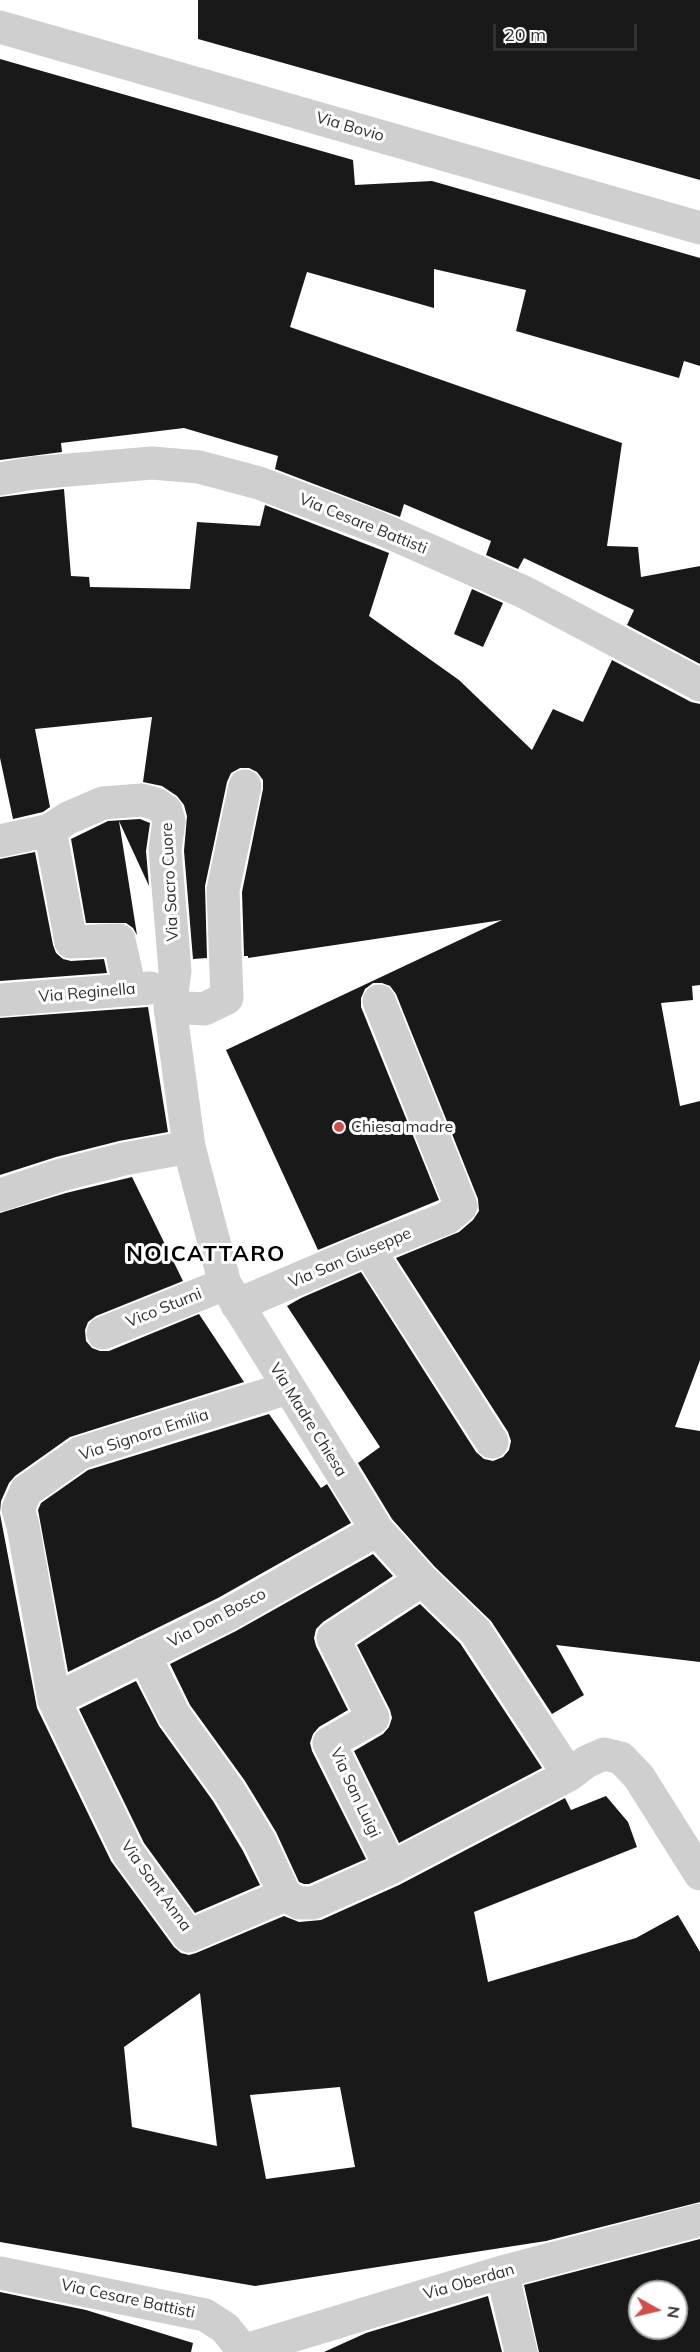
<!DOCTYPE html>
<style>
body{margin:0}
#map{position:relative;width:700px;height:2352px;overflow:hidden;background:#fff;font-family:Mulish,sans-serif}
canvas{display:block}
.north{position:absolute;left:628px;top:2280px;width:60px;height:60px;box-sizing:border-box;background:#fff;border:2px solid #adadad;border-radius:50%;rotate:98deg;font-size:16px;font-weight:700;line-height:24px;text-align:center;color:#323232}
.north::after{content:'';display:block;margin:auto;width:21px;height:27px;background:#d44e48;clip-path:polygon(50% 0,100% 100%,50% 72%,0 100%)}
.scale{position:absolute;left:493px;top:24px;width:144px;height:27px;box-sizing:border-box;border:3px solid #323232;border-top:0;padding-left:8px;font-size:18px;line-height:21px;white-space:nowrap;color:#323232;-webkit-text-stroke:4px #fff;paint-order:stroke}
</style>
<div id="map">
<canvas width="700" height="2352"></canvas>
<div class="north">N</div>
<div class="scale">20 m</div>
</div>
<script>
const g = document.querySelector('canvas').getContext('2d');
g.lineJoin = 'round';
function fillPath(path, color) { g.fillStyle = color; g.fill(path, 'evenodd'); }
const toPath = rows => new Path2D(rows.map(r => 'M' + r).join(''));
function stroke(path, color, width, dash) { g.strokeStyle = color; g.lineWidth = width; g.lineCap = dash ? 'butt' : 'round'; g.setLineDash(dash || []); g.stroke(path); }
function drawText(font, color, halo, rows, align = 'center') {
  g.font = font + ' Mulish,sans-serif'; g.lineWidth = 6; g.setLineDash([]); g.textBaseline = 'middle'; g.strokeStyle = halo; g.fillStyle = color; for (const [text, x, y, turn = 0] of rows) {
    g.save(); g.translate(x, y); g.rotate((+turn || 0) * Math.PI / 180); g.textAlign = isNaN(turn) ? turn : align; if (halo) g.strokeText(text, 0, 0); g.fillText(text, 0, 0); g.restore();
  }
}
const building = toPath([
 [198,0,700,0,700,180,198,39],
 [0,59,353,160,355,185,432,181,700,258,700,366,684,361,679,378,516,331,526,290,434,269,434,308,307,272,290,327,622,443,607,546,638,547,641,577,700,566,700,664,627,625,634,610,524,558,518,569,486,555,491,541,404,504,400,517,275,469,278,456,184,428,61,443,62,452,0,460],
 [64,489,71,576,89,577,90,587,190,589,197,522,260,526,265,505,389,553,369,616,459,680,532,750,553,709,583,722,612,660,691,702,700,704,700,985,692,986,693,1000,661,1003,680,1106,700,1101,700,1360,675,1427,700,1431,700,1662,556,1645,584,1695,552,1714,491,1621,435,1567,392,1519,358,1463,380,1447,287,1306,301,1298,361,1272,476,1452,484,1459,493,1461,503,1457,509,1450,511,1441,508,1432,396,1258,459,1232,473,1220,479,1211,478,1199,396,994,390,986,382,983,373,983,365,989,361,998,361,1007,439,1200,318,1250,226,1050,502,920,248,958,248,956,244,956,242,892,263,789,263,780,257,772,249,768,240,768,231,773,227,782,205,886,207,958,193,959,184,851,187,816,184,805,177,796,162,786,143,782,152,717,35,729,50,807,43,812,13,819,0,758,0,497],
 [472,589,503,603,483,647,454,634],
 [140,819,150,823,146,851,149,886,119,821,137,935,133,928,126,923,86,923,71,839,108,821],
 [35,852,53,945,56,953,63,959,71,961,104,959,107,973,0,981,0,859],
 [148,1007,168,1132,119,1141,56,1157,0,1175,0,1018],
 [132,1177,183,1281,96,1316,88,1322,85,1330,86,1341,92,1348,100,1351,109,1351,199,1314,244,1382,70,1437,15,1476,9,1483,1,1501,0,1512,0,1213,66,1193],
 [269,1414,321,1488,327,1484,351,1523,218,1598,68,1672,38,1510,41,1503,88,1470],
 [0,1514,37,1708,111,1861,174,1947,181,1953,189,1955,196,1953,284,1916,299,1922,321,1920,399,1885,565,1798,571,1810,606,1796,628,1822,637,1847,474,1912,488,1982,636,1938,678,1915,700,1952,700,2202,546,2241,255,2286,0,2242],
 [200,1993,217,2146,132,2127,124,2047],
 [340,2087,355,2167,266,2179,250,2095],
 [373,1554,393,1576,323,1622,316,1629,314,1638,316,1646,348,1710,319,1727,313,1734,310,1743,312,1751,366,1859,309,1884,304,1884,299,1882,276,1832,245,1781,190,1705,170,1664,236,1631],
 [420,1604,460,1643,542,1768,399,1843,354,1751,383,1734,389,1727,392,1718,390,1710,357,1645],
 [136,1681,159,1726,213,1801,243,1851,260,1885,195,1913,144,1843,79,1709],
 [700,2239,700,2352,539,2352,524,2285],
 [640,2292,676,2292,676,2328,640,2328],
 [0,2292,86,2310,193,2343,191,2352,0,2352],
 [488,2296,502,2352,324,2352,366,2333]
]);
const street = toPath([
 [0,27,700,228],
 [0,479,33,473,152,463,199,467,259,483,379,528,524,592,700,685],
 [50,830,68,818,103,803,142,800,156,804,166,811,169,821,165,850,175,971,170,1007,189,1147,225,1284,377,1530,422,1580,475,1631,569,1775],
 [0,841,50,830,71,942,119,940,130,989],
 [0,1000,150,988],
 [170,1007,204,1009,227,998,223,890,245,786],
 [0,1195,61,1175,124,1159,189,1147],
 [368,1249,492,1442],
 [237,1305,368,1249,447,1218,461,1206,379,1001],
 [103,1333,225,1284],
 [288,1388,80,1453,26,1491,18,1509,23,1526,54,1700,128,1853,189,1936,285,1895,299,1903,313,1903,391,1868,569,1775,586,1762,604,1754,621,1758,639,1777,700,1874],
 [144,1655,174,1715,229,1791,260,1842,285,1895],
 [54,1700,227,1615,377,1530],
 [391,1868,329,1743,373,1718,333,1638,422,1580],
 [502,2272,521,2352],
 [0,2273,205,2315,225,2328,243,2350],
 [239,2352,502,2272,700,2220]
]);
const markers = [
 [339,1127,6,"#d44e48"]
];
const streetNames = [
 ["Via Bovio",350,127,16],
 ["Via Cesare Battisti",363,524,22],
 ["Via Sacro Cuore",170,882,-93],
 ["Via Reginella",87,993,-5],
 ["Via San Giuseppe",350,1258,-23],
 ["Vico Sturni",164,1308,-22],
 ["Via Madre Chiesa",308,1420,58],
 ["Via Signora Emilia",144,1435,-18],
 ["Via Don Bosco",217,1618,-28],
 ["Via San Luigi",355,1793,65],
 ["Via Sant Anna",156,1886,54],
 ["Via Oberdan",469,2282,-16],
 ["Via Cesare Battisti",128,2299,12]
];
const poiNames = [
 ["Chiesa madre",351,1127]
];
const districtNames = [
 ["NOICATTARO",206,1254]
];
fillPath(building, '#191919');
stroke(street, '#cfcfcf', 33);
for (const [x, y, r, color] of markers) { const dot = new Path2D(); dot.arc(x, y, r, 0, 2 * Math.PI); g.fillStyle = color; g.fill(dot); stroke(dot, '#fff', 2); }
drawText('16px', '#323232', '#fff', streetNames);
drawText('16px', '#323232', '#fff', poiNames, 'left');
g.letterSpacing = '1.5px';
drawText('bold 22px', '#000', '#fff', districtNames);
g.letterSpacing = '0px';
</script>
